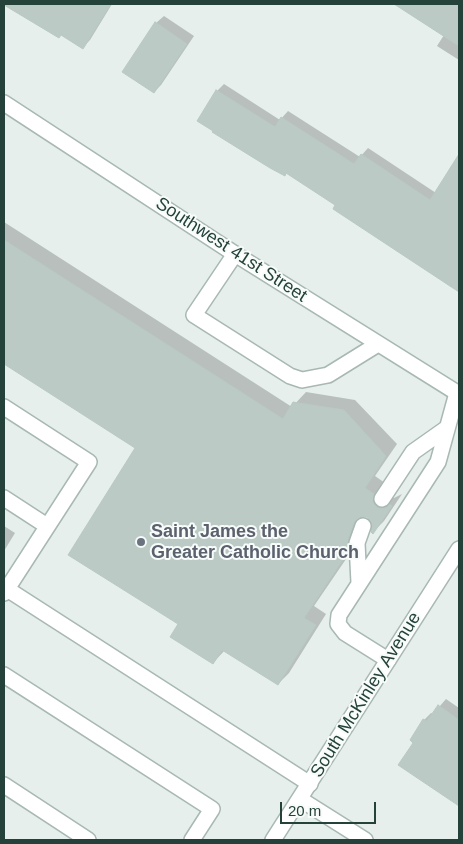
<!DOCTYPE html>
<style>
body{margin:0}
#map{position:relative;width:463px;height:844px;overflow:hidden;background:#e6efeb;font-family:Helvetica,sans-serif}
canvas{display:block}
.frame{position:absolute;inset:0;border:5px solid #24423a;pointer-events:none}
.scale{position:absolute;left:280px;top:802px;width:96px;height:22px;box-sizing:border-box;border:2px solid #24423a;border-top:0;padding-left:6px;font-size:15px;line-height:18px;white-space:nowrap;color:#24423a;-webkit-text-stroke:4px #f7fbf9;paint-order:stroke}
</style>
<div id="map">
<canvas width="463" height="844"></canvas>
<div class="frame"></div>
<div class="scale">20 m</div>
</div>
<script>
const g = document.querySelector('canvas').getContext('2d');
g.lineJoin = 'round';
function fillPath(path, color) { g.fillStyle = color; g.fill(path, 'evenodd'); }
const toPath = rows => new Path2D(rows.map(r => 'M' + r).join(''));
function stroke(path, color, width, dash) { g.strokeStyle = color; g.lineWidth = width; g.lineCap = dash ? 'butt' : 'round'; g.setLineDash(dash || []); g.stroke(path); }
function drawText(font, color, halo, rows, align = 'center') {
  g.font = font + ' Helvetica,sans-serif'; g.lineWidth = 4; g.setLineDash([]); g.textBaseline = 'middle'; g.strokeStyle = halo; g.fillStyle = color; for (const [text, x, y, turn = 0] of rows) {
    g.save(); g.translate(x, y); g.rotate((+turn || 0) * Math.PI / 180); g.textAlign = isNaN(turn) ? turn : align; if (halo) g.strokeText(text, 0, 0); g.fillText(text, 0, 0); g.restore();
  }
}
const shadow = toPath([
 [28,4,112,4,90,40,83,47],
 [396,4,459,4,459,60,437,46,444,35],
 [164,16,194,36,161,85,154,92,156,23],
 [224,84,280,120,288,111,360,157,368,148,436,193,459,156,459,290,334,208,337,205,287,172,285,175,217,91],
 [4,222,292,407,306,392,355,400,397,444,375,476,385,483,388,496,394,498,402,494,384,521,373,532,373,523,367,516,363,516,359,528,359,540,314,606,326,614,289,673,278,684,225,650,213,663,179,623,136,448,4,362],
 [4,526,15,533,4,551],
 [446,699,459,708,459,804,400,765,415,742,424,720,431,713,433,714]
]);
const building = toPath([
 [4,4,111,4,83,49,61,35,59,38,4,5,4,4],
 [394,4,459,4,459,46,394,4],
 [155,22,187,44,154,93,122,72,155,22],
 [216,90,275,127,281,117,354,164,361,154,430,200,459,154,459,292,333,209,335,205,286,173,285,176,270,168,212,132,213,131,197,121,216,90],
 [4,240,283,419,293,402,344,410,386,456,365,488,374,494,373,503,377,507,382,508,390,504,392,506,373,534,371,532,372,524,367,517,361,517,354,522,348,540,348,552,304,618,316,625,278,685,222,650,213,664,170,637,178,624,68,555,135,448,4,364,4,240],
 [438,705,459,720,459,806,398,765,413,743,410,740,423,719,427,721,438,705]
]);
const service = toPath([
 [235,254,194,315,290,376,302,380,328,375,378,344],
 [4,407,89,462,7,589],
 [4,498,47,526],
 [382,499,413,452,447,428],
 [359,583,357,543,363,526],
 [4,593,7,589,310,784],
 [388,660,345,633,338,624,339,615,438,462,457,393],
 [4,675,212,809,192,840],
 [4,785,88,840]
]);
const minor = toPath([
 [4,103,235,254,459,394],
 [300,799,365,840],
 [273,840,459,549]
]);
const markers = [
 [141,542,5,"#6b7280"]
];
const streetNames = [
 ["Southwest 41st Street",231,250,33],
 ["South McKinley Avenue",366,695,-58]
];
const worshipNames = [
 ["Saint James the",151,532],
 ["Greater Catholic Church",151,553]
];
fillPath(shadow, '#0003');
fillPath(building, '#bbcac4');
stroke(building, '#b8c9c2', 1);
stroke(service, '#a8b8b2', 18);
stroke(minor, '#a8b8b2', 18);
stroke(service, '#fff', 15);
stroke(minor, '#fff', 15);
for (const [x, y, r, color] of markers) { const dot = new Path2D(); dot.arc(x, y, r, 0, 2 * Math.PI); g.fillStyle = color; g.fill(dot); stroke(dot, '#f7fbf9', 2); }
drawText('18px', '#24423a', '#f7fbf9', streetNames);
drawText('bold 18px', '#5b616d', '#f7fbf9', worshipNames, 'left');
</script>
